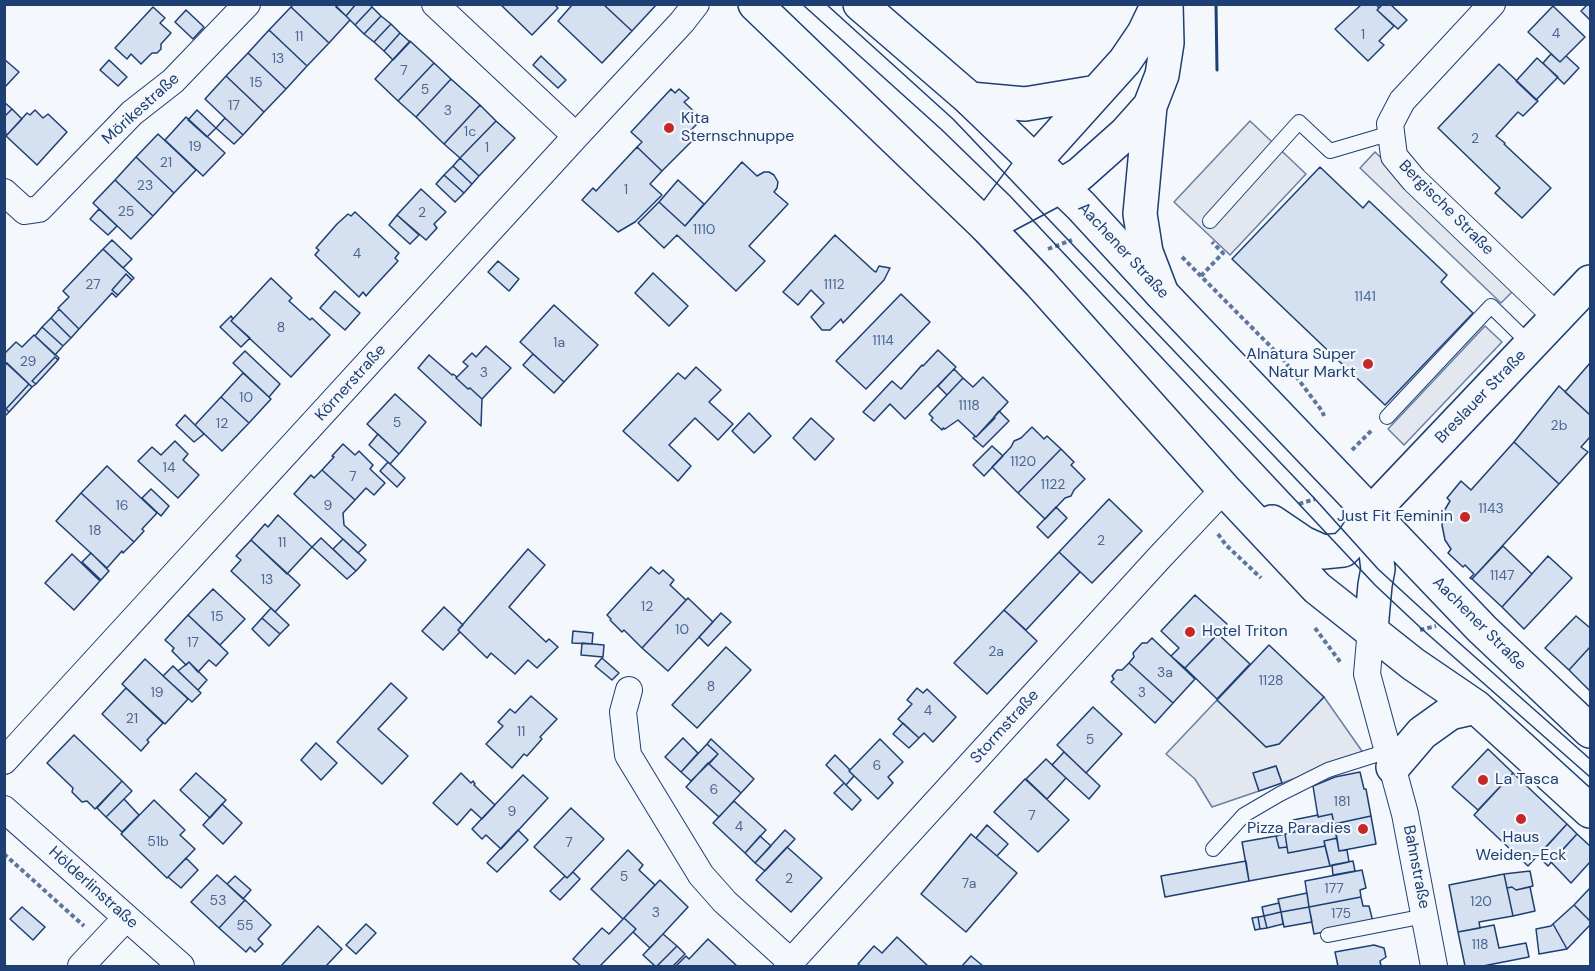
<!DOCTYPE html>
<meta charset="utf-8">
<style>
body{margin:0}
#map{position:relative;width:1595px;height:971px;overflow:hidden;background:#f4f7fb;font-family:"DM Sans",sans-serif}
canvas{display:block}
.frame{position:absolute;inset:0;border:6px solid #1d3f73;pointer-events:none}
</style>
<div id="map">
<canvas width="1595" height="971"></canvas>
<div class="frame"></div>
</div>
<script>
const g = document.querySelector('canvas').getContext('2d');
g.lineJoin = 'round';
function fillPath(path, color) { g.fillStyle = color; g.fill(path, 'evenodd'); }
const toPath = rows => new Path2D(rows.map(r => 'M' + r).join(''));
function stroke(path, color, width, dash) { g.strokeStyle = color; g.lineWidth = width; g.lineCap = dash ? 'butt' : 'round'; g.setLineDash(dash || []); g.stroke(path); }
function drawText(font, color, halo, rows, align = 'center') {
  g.font = font + ' "DM Sans",sans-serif'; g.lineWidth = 4.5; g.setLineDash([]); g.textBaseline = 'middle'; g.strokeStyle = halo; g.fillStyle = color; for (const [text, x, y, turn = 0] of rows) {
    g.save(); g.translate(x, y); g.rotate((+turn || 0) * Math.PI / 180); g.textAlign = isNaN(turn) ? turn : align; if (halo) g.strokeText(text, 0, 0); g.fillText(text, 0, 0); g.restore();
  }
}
const parking = toPath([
 [1250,121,1306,174,1230,255,1174,202,1250,121],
 [1375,152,1517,287,1501,303,1360,168,1375,152],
 [1485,326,1502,342,1404,445,1388,429,1485,326],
 [1324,697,1364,754,1282,783,1276,766,1254,773,1259,791,1212,807,1195,779,1166,754,1217,700,1266,747,1279,744,1324,697]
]);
const building = toPath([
 [294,4,334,4,350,20,329,43,291,7,294,4],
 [338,4,356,4,346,16,336,7,338,4],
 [356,4,370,4,372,7,355,25,346,16,356,4],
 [500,4,554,4,558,8,532,35,500,4],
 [573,4,603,4,632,31,602,63,558,21,573,4],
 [603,4,657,4,632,31,603,4],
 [1362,4,1376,4,1379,8,1377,10,1394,26,1379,41,1384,45,1368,61,1335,29,1362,4],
 [1383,4,1390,4,1407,20,1398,29,1377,10,1383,4],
 [1588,4,1590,4,1590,20,1581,11,1588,4],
 [1553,6,1585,37,1560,62,1528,32,1553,6],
 [153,7,165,18,160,23,171,33,161,44,161,49,157,53,152,53,141,64,131,54,127,59,115,48,153,7],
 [291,7,329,43,307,66,269,30,291,7],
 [372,7,381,16,364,34,355,25,372,7],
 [186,10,204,27,193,39,175,22,186,10],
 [381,16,391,24,374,42,364,34,381,16],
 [391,24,400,33,384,51,374,42,391,24],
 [269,30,307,66,286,89,248,53,269,30],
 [400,33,410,42,393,60,384,51,400,33],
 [410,41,434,63,398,101,375,79,410,41],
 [248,53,286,89,264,112,226,76,248,53],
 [1551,54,1560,62,1566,56,1579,68,1564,84,1543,63,1551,54],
 [541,56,566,80,558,88,533,65,541,56],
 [1537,58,1558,77,1536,100,1516,81,1537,58],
 [4,59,19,72,4,88,4,59],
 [109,60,127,77,118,86,100,70,109,60],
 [434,63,451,79,416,117,398,101,434,63],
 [1499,64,1538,101,1523,116,1518,112,1496,136,1505,143,1504,144,1551,188,1522,218,1495,193,1500,188,1438,128,1499,64],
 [226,76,264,112,243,135,205,99,226,76],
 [451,79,480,105,444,144,416,117,451,79],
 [671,89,675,93,679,89,689,98,684,102,702,119,689,132,695,138,662,171,637,147,642,142,631,132,671,89],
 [4,102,12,109,4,117,4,102],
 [480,105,496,121,460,158,444,144,480,105],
 [12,109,22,119,6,136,4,117,12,109],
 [35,110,43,118,48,114,67,132,37,165,6,136,27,113,30,115,35,110],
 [197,110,216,128,207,137,188,120,197,110],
 [186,117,225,153,203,176,165,140,186,117],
 [225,118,243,135,234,144,216,128,225,118],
 [496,121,515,138,479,176,460,158,496,121],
 [158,134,196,170,174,193,136,157,158,134],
 [637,147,662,171,650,184,662,195,635,222,618,232,582,200,593,188,596,191,637,147],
 [136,157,174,193,153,216,115,180,136,157],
 [460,158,479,176,472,184,453,166,460,158],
 [742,162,757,176,764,172,769,172,774,175,778,182,777,188,774,192,788,204,749,246,765,261,736,291,677,235,664,248,638,223,659,202,685,226,742,162],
 [453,166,472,184,464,193,444,175,453,166],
 [1320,167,1363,208,1369,201,1447,275,1441,282,1473,313,1385,405,1232,259,1320,167],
 [444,175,464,193,455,202,436,184,444,175],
 [115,180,153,216,131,239,93,203,115,180],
 [678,180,704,204,685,226,659,202,678,180],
 [421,189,446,212,434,224,437,228,426,240,397,215,421,189],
 [99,209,117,226,108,235,90,219,99,209],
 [355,212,399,253,395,258,398,261,372,289,366,296,363,292,359,297,315,255,319,250,316,248,337,224,348,214,351,216,355,212],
 [397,215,419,235,410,244,389,225,397,215],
 [835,235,874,271,876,272,879,266,890,268,884,280,843,323,841,319,830,330,822,330,811,317,824,303,811,290,798,305,783,292,835,235],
 [112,240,132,259,123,268,103,249,112,240],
 [103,249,134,278,132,280,126,274,112,290,118,295,116,297,112,293,79,329,58,308,69,297,63,291,103,249],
 [498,261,519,279,509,291,488,272,498,261],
 [653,273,688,306,669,326,635,293,653,273],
 [126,274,132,280,118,295,112,290,126,274],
 [271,278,292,298,289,301,310,320,312,318,330,335,291,377,231,321,271,278],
 [335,291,360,313,345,330,320,308,335,291],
 [901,294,930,322,866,389,836,361,901,294],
 [554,305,598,345,564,382,520,342,554,305],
 [59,309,79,329,71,338,51,318,59,309],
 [231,316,233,319,231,321,250,338,241,347,220,327,231,316],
 [51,318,71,338,63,346,42,327,51,318],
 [42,327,63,346,55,355,35,336,42,327],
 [34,335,59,358,58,360,55,357,32,381,36,384,32,387,4,361,4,354,16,342,22,347,34,335],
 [486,346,511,368,482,399,470,388,468,389,456,378,468,366,463,362,472,353,476,357,486,346],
 [938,350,956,367,905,419,890,404,874,421,863,412,892,381,901,389,922,365,923,366,938,350],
 [245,351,280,384,269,397,233,363,245,351],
 [533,354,564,382,554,393,523,365,533,354],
 [429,355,452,375,453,374,457,377,456,378,468,389,470,388,482,399,481,426,418,368,429,355],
 [55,357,58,360,36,384,32,381,55,357],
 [7,363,29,384,6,409,9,412,6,415,4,414,4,366,7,363],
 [1590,363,1590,415,1565,392,1590,363],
 [696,367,721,390,709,402,733,424,718,440,695,418,669,445,691,466,678,481,623,431,678,373,685,379,696,367],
 [954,369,963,378,947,395,938,386,954,369],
 [243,373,271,399,249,423,221,397,243,373],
 [983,377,1008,402,976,437,958,420,945,429,943,428,942,430,931,420,933,418,929,414,963,378,973,387,983,377],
 [29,384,32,387,9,412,6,409,29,384],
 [1559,386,1590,415,1590,437,1581,447,1588,452,1559,484,1514,442,1559,386],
 [395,394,426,422,399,454,367,424,395,394],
 [221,397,249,423,222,451,195,425,221,397],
 [999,411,1009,421,983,447,973,438,975,436,976,437,995,418,994,417,999,411],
 [749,413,771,436,754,453,732,431,749,413],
 [185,415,204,434,194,442,176,425,185,415],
 [811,418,834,439,815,460,793,438,811,418],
 [1032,427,1044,439,1047,436,1061,449,1018,493,992,467,1011,447,1014,441,1021,438,1032,427],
 [378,434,399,454,390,464,369,445,378,434],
 [175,441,188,454,183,460,199,475,178,498,138,461,152,447,161,455,175,441],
 [1514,442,1559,484,1472,579,1470,578,1474,574,1465,565,1463,567,1448,553,1451,549,1445,540,1442,525,1444,511,1450,501,1447,498,1461,481,1471,490,1514,442],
 [343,444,355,455,359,451,373,465,370,469,385,483,374,495,366,488,355,500,322,470,334,457,332,456,343,444],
 [992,446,1003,456,984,476,973,465,992,446],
 [1061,449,1074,462,1071,465,1085,479,1074,490,1071,496,1065,498,1045,519,1018,493,1061,449],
 [388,462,405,478,397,487,380,471,388,462],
 [107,466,157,513,142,529,144,531,134,542,81,493,107,466],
 [322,470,355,500,343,513,344,525,366,545,358,553,294,494,311,475,314,478,322,470],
 [151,489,169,506,161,516,142,498,151,489],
 [81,493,134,542,123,553,122,551,107,568,56,521,81,493],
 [1109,499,1142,531,1092,583,1059,552,1109,499],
 [1056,507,1067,518,1048,538,1037,527,1056,507],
 [278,515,312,547,287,574,251,540,265,524,268,527,278,515],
 [321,538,356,571,347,579,312,547,321,538],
 [343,539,366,560,356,571,333,549,343,539],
 [251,540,300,585,275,612,231,571,241,560,236,556,251,540],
 [1503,546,1532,574,1502,607,1472,579,1503,546],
 [528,549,545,565,509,607,546,642,549,639,558,647,537,668,528,660,515,674,491,653,487,658,458,630,528,549],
 [1059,552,1080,572,1026,630,1004,610,1059,552],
 [91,553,109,571,101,580,82,562,91,553],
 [72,554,100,581,74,610,45,583,72,554],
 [1548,556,1572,578,1524,629,1502,607,1548,556],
 [651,567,659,574,663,570,674,580,670,585,686,600,642,648,624,630,622,632,610,620,611,619,607,615,651,567],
 [213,589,245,619,220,645,188,615,213,589],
 [1195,595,1227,624,1185,668,1171,656,1179,648,1161,631,1195,595],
 [688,598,713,622,668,671,642,648,688,598],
 [444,607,463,625,458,630,460,632,443,650,422,631,444,607],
 [271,608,289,625,280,634,262,618,271,608],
 [1004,610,1037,641,987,694,954,663,1004,610],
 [721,613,731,622,708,646,699,637,721,613],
 [188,615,228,653,216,666,209,660,198,672,189,662,186,665,172,651,174,648,165,640,188,615],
 [1576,616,1589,627,1590,626,1590,647,1569,670,1545,648,1576,616],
 [262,618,280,634,269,646,252,629,262,618],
 [573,631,593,633,592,644,572,643,573,631],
 [1218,634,1250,664,1217,699,1185,668,1218,634],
 [1152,638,1195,679,1173,703,1129,663,1134,657,1133,653,1142,643,1147,643,1152,638],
 [582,643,604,645,603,657,581,655,582,643],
 [1269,645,1324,697,1279,744,1266,747,1217,700,1269,645],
 [726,647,751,670,697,728,672,705,726,647],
 [1590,647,1590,691,1569,670,1590,647],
 [602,658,619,673,612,680,595,666,602,658],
 [145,659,188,699,165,724,122,684,145,659],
 [189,662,207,680,198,690,178,671,189,662],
 [1129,663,1173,703,1155,723,1111,682,1114,679,1112,676,1117,670,1122,670,1129,663],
 [173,666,201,693,192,702,163,676,173,666],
 [391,683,407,698,378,729,408,756,382,784,337,742,391,683],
 [126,688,163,723,147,740,149,742,141,751,102,714,126,688],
 [917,688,923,693,927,689,956,717,933,742,924,733,919,738,898,719,912,704,907,700,917,688],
 [531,696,557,719,540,737,542,739,527,756,524,754,512,768,486,744,503,726,498,722,510,709,515,713,531,696],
 [1093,707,1122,734,1086,773,1057,745,1093,707],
 [903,723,919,738,909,748,893,734,903,723],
 [74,735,122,781,95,809,87,801,82,802,72,792,73,788,47,763,74,735],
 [683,738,698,753,681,772,665,757,683,738],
 [711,739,754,779,741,793,709,764,718,754,707,744,711,739],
 [880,739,903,762,888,777,893,783,878,799,849,771,880,739],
 [316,743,337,763,321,780,301,760,316,743],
 [707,744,718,754,691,781,681,772,707,744],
 [1488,749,1513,773,1478,810,1452,787,1488,749],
 [1064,752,1100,786,1089,799,1052,765,1064,752],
 [835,755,850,770,849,771,854,776,846,785,826,765,835,755],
 [1046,759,1066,778,1047,799,1026,779,1046,759],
 [708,763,741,793,719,817,686,787,708,763],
 [1276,766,1282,783,1259,791,1253,773,1276,766],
 [1360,772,1364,789,1366,789,1371,816,1334,824,1332,814,1318,817,1313,786,1335,777,1360,772],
 [196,773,226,800,210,818,180,790,196,773],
 [461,773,471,783,473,781,475,784,474,785,495,805,482,819,471,809,457,825,433,803,461,773],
 [1513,773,1567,824,1528,866,1474,815,1513,773],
 [523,775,548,798,501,849,486,835,482,839,472,829,523,775],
 [1025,779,1069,820,1038,852,994,812,1025,779],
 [122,781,132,791,106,817,97,808,122,781],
 [844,783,861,800,852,810,834,793,844,783],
 [124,799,139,815,122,832,106,817,124,799],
 [154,800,185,830,180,835,195,849,167,878,121,834,154,800],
 [734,801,766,830,745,853,713,823,734,801],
 [222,804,242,823,223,844,203,825,222,804],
 [571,808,604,839,567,878,534,847,571,808],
 [1332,814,1334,824,1295,832,1293,820,1318,815,1318,817,1332,814],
 [1371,816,1376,844,1339,851,1334,824,1371,816],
 [1334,824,1337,838,1324,841,1325,846,1288,853,1285,834,1334,824],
 [1567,824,1577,834,1548,866,1538,856,1567,824],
 [987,825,1008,844,997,856,976,838,987,825],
 [518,830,528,840,497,872,487,863,518,830],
 [785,830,795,839,765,871,755,863,785,830],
 [971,834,1017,873,966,932,921,894,971,834],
 [1285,834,1287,847,1279,848,1276,836,1285,834],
 [1577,834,1590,846,1590,862,1571,883,1551,862,1577,834],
 [760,836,771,846,755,863,745,853,760,836],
 [1276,836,1279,848,1287,847,1288,853,1325,846,1330,866,1249,881,1242,842,1276,836],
 [1337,838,1339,851,1347,850,1349,862,1330,866,1324,841,1337,838],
 [787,847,822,878,791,912,756,880,787,847],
 [628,850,643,865,639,870,655,885,623,919,591,889,628,850],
 [186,858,198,870,181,888,168,877,186,858],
 [1246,861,1249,881,1165,897,1161,876,1246,861],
 [1353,861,1355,871,1333,875,1332,865,1353,861],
 [1362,870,1366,888,1360,890,1361,897,1309,907,1305,881,1362,870],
 [1530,871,1533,886,1516,890,1512,887,1507,888,1504,874,1530,871],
 [573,872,580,879,560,900,550,891,565,876,567,878,573,872],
 [1504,874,1513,916,1479,922,1480,928,1458,932,1449,885,1504,874],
 [217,875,245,900,219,928,191,902,217,875],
 [235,876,251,890,243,899,227,884,235,876],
 [660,880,688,907,650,948,633,932,636,929,624,918,660,880],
 [1512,887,1516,890,1530,887,1535,911,1513,916,1507,888,1512,887],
 [1590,888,1590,921,1574,905,1590,888],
 [1307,893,1309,907,1281,912,1278,899,1307,893],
 [1361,897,1363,906,1369,906,1373,922,1314,934,1309,907,1361,897],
 [245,900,271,925,258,939,263,944,255,952,250,947,246,952,219,928,245,900],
 [1279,903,1281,912,1264,916,1262,907,1279,903],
 [1574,905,1590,921,1590,925,1567,949,1553,924,1574,905],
 [22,907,45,927,33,940,10,919,22,907],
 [1309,907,1312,922,1284,927,1281,912,1309,907],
 [1281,912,1283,924,1267,928,1264,916,1281,912],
 [1264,916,1267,928,1260,929,1258,917,1264,916],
 [1258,917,1260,929,1255,930,1252,918,1258,917],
 [624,918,636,929,600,966,581,966,573,959,602,928,609,934,624,918],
 [366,924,376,933,356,954,346,945,366,924],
 [1553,924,1567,949,1539,954,1536,929,1551,926,1553,924],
 [1494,925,1499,948,1526,943,1529,957,1483,966,1465,966,1458,932,1494,925],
 [318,926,342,949,326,966,281,966,318,926],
 [663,934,677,946,657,966,655,966,643,955,663,934],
 [897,937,928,966,861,966,858,964,874,946,882,953,897,937],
 [708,939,737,966,676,966,686,956,689,959,708,939],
 [1374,945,1384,948,1386,957,1380,961,1381,966,1338,966,1335,952,1374,945],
 [677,946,685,954,673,966,657,966,677,946],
 [971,956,983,966,962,966,971,956]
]);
const path = toPath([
 [1048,249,1072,240],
 [1182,257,1283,359,1322,411,1324,416],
 [1201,276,1223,253,1212,242],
 [1352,450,1372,430],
 [1299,504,1315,499],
 [1218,534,1226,545,1261,578],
 [1315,628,1341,663],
 [1420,630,1436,626],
 [4,854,84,926]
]);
const lane = toPath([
 [1210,221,1299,122,1330,151,1391,133],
 [1387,417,1491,306,1531,345],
 [1213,849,1244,815,1280,794,1328,770,1388,751],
 [1328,935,1425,916]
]);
const street = toPath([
 [435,4,576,136],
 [1492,4,1402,101,1390,124,1394,156,1414,180,1557,317],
 [4,192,25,211,39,209,132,113,173,81,247,4],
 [1371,629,1367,674,1405,814,1434,966],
 [629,690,623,712,628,755,701,875,725,902,791,962],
 [4,761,576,136,682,22,696,4],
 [4,809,181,966],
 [81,966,126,918],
 [787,966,1159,558,1224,489]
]);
const secondary = toPath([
 [970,99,1081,206,1162,294,1482,629,1590,731],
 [1035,161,986,226,1040,283,1224,489,1317,588,1413,664,1476,707,1590,811],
 [1272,522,1303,543,1323,552,1343,550,1353,540,1371,513,1590,282],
 [1371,629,1375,585,1378,569,1371,513],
 [1393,767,1422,733,1450,713,1476,707]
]);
const primary = toPath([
 [755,4,986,226,1061,186],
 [860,4,970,99]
]);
const highway = toPath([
 [970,99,1025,104,1097,92],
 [1035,161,1125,61,1144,33,1158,4],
 [1061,186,1080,174,1126,133,1150,106],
 [1162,294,1146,252,1140,214,1150,106,1162,75,1167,43,1166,4]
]);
const tram = toPath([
 [802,4,942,130,1010,196,1375,585,1423,630,1590,777],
 [826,4,953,119,1315,499,1378,569,1439,625,1590,759]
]);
const wall = toPath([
 [1216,4,1217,70]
]);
const markers = [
 [669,128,6,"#c62828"],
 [1368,364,6,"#c62828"],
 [1465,517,6,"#c62828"],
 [1190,632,6,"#c62828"],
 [1483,780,6,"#c62828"],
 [1521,819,6,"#c62828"],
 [1363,829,6,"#c62828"]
];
const numberNames = [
 ["4",1556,34],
 ["1",1363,35],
 ["11",299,37],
 ["13",278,59],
 ["7",404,71],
 ["15",256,83],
 ["5",425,90],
 ["17",234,106],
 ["3",448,111],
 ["1c",470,132],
 ["2",1475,139],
 ["19",195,147],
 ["1",487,148],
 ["21",166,163],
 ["23",145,186],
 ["1",626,190],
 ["25",126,212],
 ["2",422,213],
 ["1110",704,230],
 ["4",357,254],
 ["27",93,285],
 ["1112",834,285],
 ["1141",1365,297],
 ["8",281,328],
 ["1114",883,341],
 ["1a",559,343],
 ["29",28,362],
 ["3",484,373],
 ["10",246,398],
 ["1118",969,406],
 ["5",397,423],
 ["12",222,424],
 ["2b",1559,426],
 ["1120",1023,462],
 ["14",169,468],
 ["7",353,477],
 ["1122",1053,485],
 ["16",122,506],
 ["9",328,506],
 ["1143",1491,509],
 ["18",95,531],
 ["2",1101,541],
 ["11",282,543],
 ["1147",1502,576],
 ["13",267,580],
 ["12",647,607],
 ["15",217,617],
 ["10",682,630],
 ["17",193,643],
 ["2a",996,652],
 ["3a",1165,673],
 ["1128",1271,681],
 ["8",711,687],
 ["19",157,693],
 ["3",1142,693],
 ["4",928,711],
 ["21",132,719],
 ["11",521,732],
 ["5",1090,740],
 ["6",877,766],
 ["6",714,790],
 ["181",1342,802],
 ["9",512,812],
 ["7",1032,816],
 ["4",739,827],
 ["51b",158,842],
 ["7",569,843],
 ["5",624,877],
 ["2",789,879],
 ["7a",969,884],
 ["177",1334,889],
 ["53",218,901],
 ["120",1481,902],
 ["3",656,913],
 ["175",1341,914],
 ["55",245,926],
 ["118",1480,945]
];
const streetNames = [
 ["Mörikestraße",141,109,-42],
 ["Bergische Straße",1446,208,45],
 ["Aachener Straße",1123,251,47],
 ["Körnerstraße",351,383,-48],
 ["Breslauer Straße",1481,397,-46],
 ["Aachener Straße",1479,624,45],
 ["Stormstraße",1005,727,-48],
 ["Bahnstraße",1416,867,79],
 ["Hölderlinstraße",93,888,42]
];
const poiNames = [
 ["Kita",681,119],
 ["Sternschnuppe",681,137],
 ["Alnatura Super",1356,355,"right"],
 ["Natur Markt",1356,373,"right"],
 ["Just Fit Feminin",1453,517,"right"],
 ["Hotel Triton",1202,632],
 ["La Tasca",1495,780],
 ["Pizza Paradies",1351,829,"right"],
 ["Haus",1521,838,"center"],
 ["Weiden-Eck",1521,856,"center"]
];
fillPath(parking, '#e3e8f0');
stroke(parking, '#687fa3', 1.5);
fillPath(building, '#d5e0f0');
stroke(building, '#1d3f73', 1.5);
stroke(lane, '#1d3f73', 16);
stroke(street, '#1d3f73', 28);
stroke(secondary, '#1d3f73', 36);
stroke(primary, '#1d3f73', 36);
stroke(highway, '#1d3f73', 36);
stroke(path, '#5e769c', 4, [4.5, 3]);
stroke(lane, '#f4f7fb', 14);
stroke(street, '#f4f7fb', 26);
stroke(secondary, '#f4f7fb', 33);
stroke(primary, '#f4f7fb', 33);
stroke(highway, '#f4f7fb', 33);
stroke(tram, '#1d3f73', 1.5);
stroke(wall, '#1d3f73', 3);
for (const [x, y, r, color] of markers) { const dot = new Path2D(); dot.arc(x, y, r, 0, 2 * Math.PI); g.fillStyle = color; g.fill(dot); stroke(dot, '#f4f7fb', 2); }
drawText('14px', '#4b6792', null, numberNames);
drawText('16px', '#1d3f73', '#f4f7fb', streetNames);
drawText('16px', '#1d3f73', '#f4f7fb', poiNames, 'left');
</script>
